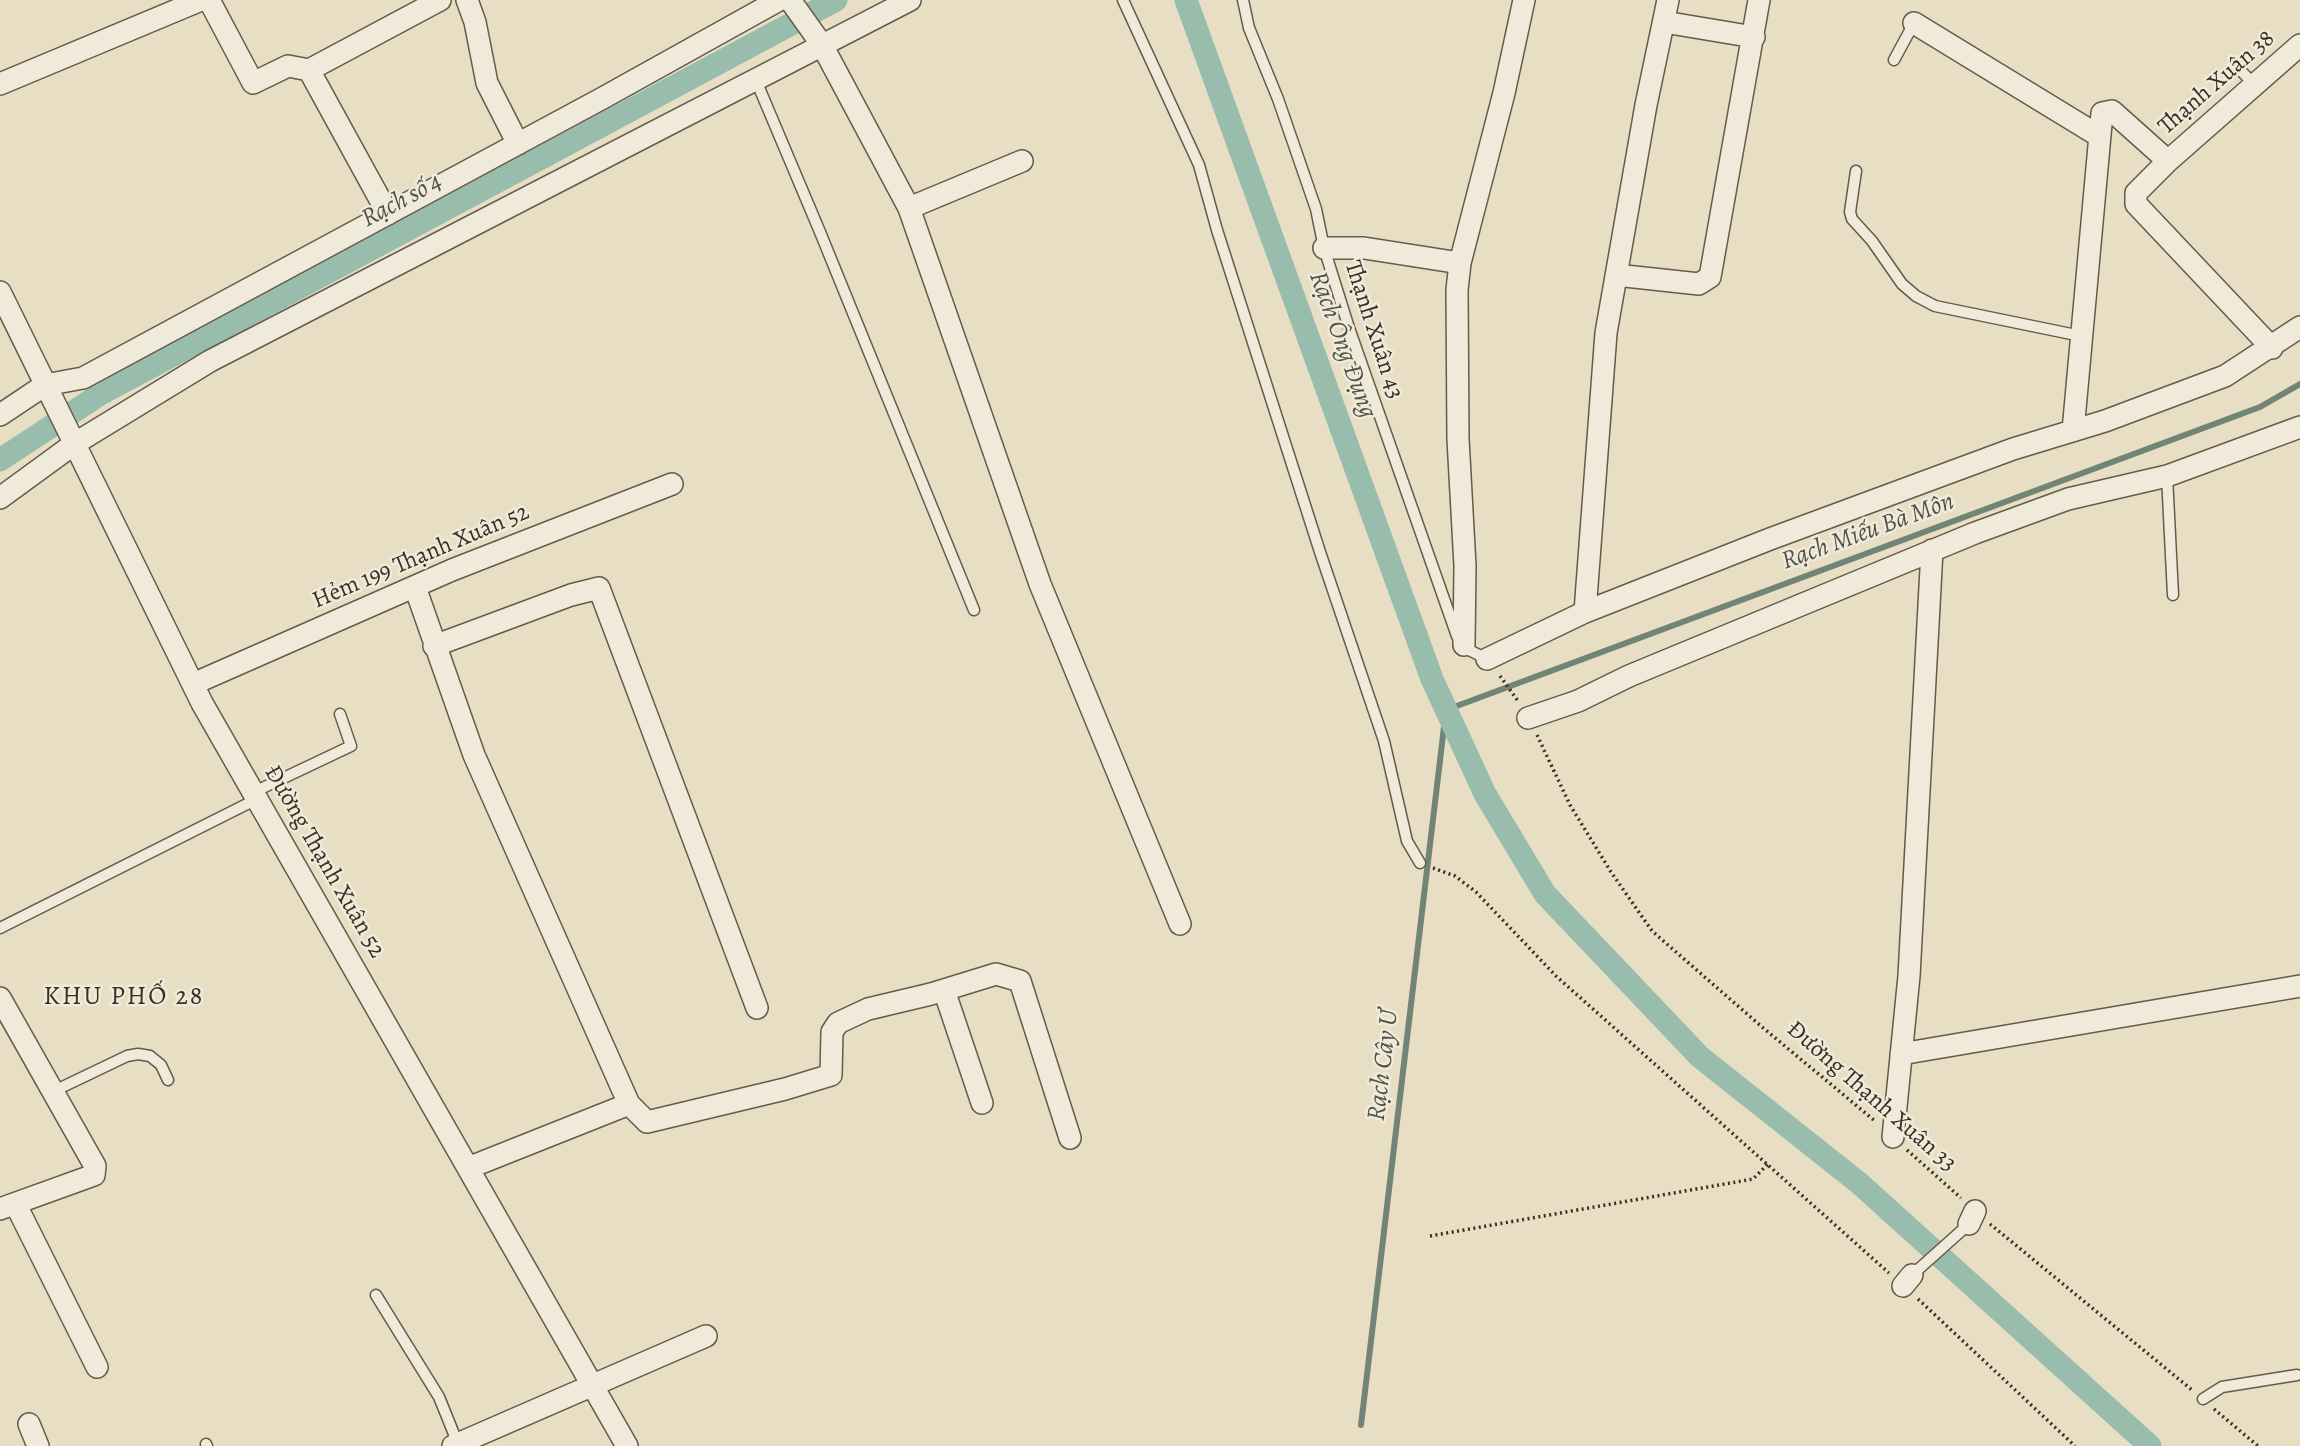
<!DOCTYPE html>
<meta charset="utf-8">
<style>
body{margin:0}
canvas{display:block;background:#e7dec4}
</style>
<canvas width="2300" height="1446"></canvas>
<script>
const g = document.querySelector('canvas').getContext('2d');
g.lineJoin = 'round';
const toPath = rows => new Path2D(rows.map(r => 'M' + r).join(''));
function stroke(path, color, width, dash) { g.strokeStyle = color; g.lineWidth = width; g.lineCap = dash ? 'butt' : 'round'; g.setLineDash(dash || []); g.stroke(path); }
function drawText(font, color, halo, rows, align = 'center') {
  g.font = font + ' Alegreya,serif'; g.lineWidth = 5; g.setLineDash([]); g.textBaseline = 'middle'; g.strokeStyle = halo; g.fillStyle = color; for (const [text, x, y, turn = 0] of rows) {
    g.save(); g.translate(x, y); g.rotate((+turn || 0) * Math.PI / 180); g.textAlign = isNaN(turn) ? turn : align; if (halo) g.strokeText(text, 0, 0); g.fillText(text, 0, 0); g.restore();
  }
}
const stream = toPath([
 [1361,1425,1446,710,2260,407,2300,384]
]);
const canal = toPath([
 [1186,0,1432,679,1485,794,1545,894,1700,1057,1859,1183,2150,1446],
 [0,460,102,393,836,0]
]);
const path = toPath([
 [1500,676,1518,701],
 [1537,735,1570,805,1611,872,1652,931,1762,1027,1875,1121],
 [1433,868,1455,876,1476,892,1556,976,1889,1273],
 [1907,1150,1961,1198],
 [1990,1224,2192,1390],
 [1430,1236,1753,1179,1768,1164],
 [1918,1299,2075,1446],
 [2214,1409,2258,1446]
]);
const service = toPath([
 [1123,0,1199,165,1217,230,1320,552,1384,741,1407,841,1420,863],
 [1243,0,1249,28,1278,99,1316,209,1324,248,1349,328,1457,636,1469,650,1487,659],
 [1894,60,1914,23],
 [2236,66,2255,85],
 [755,78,820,232,974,610],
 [1856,171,1850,212,1852,219,1872,241,1902,284,1916,296,1935,306,2081,336],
 [2167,476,2173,595],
 [254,792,351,746,340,714],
 [0,928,257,799],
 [54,1091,127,1056,138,1054,150,1056,161,1065,168,1080],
 [1912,1275,1969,1224],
 [376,1295,439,1397,458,1444],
 [2203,1399,2222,1387,2297,1375],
 [206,1444,207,1446]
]);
const minor = toPath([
 [209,0,253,83,288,66,309,70],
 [467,0,475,22,487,83,518,144],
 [790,0,822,45,909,208,1022,161],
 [1664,22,1754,37],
 [1914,23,2099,136],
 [0,84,201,0],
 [909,208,1040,584,1180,924],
 [388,214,309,70,440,0],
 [1324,248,1364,248,1460,263,1457,290,1458,439,1465,566,1464,645],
 [1460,263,1504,93,1524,0],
 [1616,275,1699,284,1710,277,1759,0],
 [0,292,202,703,627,1446],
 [2272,348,2136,204,2136,193,2168,161,2300,45],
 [0,415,45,385,83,378,601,99,779,0],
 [2073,431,2102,113,2112,111,2168,161],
 [0,498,74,444,210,361,910,0],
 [415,587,474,755,629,1104,468,1168],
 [1585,612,1606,333,1646,105,1668,0],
 [434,646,571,595,599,588,757,1008],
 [1487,659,1585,612,1770,539,2013,449,2105,421,2225,376,2300,327],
 [193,684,452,570,672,484],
 [1528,718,1578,701,1629,676,1975,533,2068,499,2167,476,2300,427],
 [944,990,982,1103],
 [0,998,95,1166,94,1175,0,1209],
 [1901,1054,2300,986],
 [629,1104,647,1122,785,1089,831,1075,832,1032,838,1023,868,1009,931,994,996,974,1020,981,1070,1138],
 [1893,1137,1909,976,1932,550],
 [16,1205,97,1367],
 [1969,1224,1975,1211],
 [1903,1286,1912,1275],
 [29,1424,38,1446],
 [453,1446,706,1336]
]);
const streetNames = [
 ["Thạnh Xuân 38",2217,83,-41],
 ["Thạnh Xuân 43",1373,330,72],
 ["Hẻm 199 Thạnh Xuân 52",421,557,-23],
 ["Đường Thạnh Xuân 52",324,862,60],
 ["Đường Thạnh Xuân 33",1871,1097,41]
];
const waterNames = [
 ["Rạch số 4",402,201,-28],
 ["Rạch Ông Đụng",1342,345,70],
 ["Rạch Miếu Bà Môn",1868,532,-20],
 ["Rạch Cây Ư",1384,1065,-83]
];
const neighbourhoodNames = [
 ["KHU PHỐ 28",124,998]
];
stroke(stream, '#728476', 6);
stroke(canal, '#98bdad', 23);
stroke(service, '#645b4b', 13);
stroke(minor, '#645b4b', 24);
stroke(path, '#392f23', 3.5, [2, 3.5]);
stroke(service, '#efead9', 10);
stroke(minor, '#efead9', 21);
drawText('24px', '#392f23', '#efead9', streetNames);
drawText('italic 26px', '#515246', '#efead9', waterNames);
g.letterSpacing = '2px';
drawText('26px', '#392f23', '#efead9', neighbourhoodNames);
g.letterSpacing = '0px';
</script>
